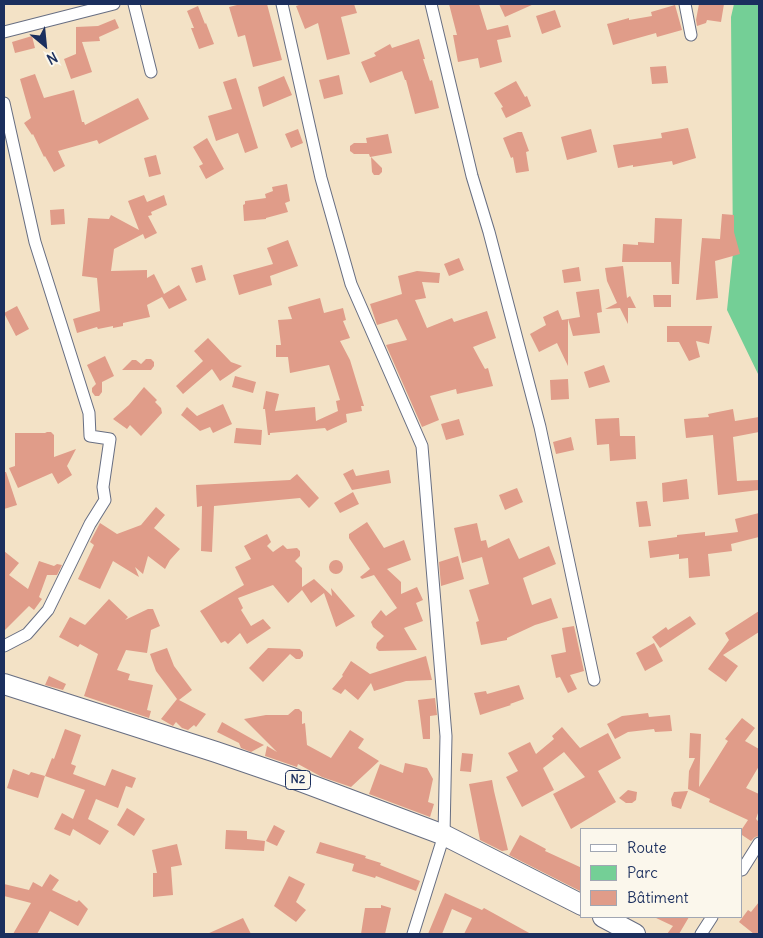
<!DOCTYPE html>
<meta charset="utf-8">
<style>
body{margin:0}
#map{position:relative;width:763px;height:938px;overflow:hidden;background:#f3e2c6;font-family:Delius,sans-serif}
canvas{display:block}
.frame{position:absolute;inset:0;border:5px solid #1b2f5e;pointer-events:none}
.legend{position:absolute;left:580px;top:828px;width:162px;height:90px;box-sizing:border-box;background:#fbf7ec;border:1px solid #a1a7b3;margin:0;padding:6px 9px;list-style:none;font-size:15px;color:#1b2f5e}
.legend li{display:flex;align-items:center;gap:10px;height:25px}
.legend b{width:25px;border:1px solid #a1a7b3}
.north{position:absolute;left:20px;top:20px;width:50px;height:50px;-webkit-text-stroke:4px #fbf7ec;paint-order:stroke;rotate:152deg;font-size:14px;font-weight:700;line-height:20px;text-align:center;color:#1b2f5e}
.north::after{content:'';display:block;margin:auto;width:18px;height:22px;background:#1b2f5e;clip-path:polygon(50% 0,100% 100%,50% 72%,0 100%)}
</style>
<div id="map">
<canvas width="763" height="938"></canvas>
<div class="frame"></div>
<ul class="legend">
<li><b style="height:6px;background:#fff"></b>Route</li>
<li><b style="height:14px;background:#74cf96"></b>Parc</li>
<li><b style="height:14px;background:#e09c89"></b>Bâtiment</li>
</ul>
<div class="north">N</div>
</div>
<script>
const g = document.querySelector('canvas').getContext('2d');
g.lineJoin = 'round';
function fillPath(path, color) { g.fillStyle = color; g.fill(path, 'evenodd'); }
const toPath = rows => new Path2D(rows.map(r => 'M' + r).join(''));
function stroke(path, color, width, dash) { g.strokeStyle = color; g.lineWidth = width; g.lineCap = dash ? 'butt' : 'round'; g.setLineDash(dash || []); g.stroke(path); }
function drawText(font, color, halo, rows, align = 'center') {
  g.font = font + ' Delius,sans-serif'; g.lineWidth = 4.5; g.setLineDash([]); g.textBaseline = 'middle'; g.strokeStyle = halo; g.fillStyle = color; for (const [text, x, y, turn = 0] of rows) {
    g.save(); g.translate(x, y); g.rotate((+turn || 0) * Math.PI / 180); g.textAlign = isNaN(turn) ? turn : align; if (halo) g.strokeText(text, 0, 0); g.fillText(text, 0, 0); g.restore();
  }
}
const green = toPath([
 [734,4,759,4,759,376,727,310,733,253,731,17]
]);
const building = toPath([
 [241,4,267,4,282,60,253,67,245,35,238,37,229,7],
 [302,4,354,4,357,13,341,17,350,54,327,60,318,23,305,29,296,6],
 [449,4,479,4,487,30,508,25,511,37,497,40,502,62,480,68,478,58,458,62,453,35,457,35],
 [499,4,534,4,505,17],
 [699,4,724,4,721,22,707,20,706,23,697,26,696,20],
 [675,5,682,30,657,37,656,33,613,45,607,24,629,18,629,20,652,16,651,12],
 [198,6,205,24,206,23,214,44,199,49,191,28,194,28,187,11],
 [555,10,561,27,542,34,536,16],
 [115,19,119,28,99,37,100,41,82,42,92,72,71,79,64,59,76,54,76,27,98,26],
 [32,36,35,48,15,53,12,42],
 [419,39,425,59,423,59,430,81,432,80,439,108,415,114,406,80,405,80,402,71,370,83,361,62,376,56,374,53,390,44,392,48],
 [666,66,668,83,652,84,650,67],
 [35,74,44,98,74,90,82,122,84,122,85,125,138,98,149,119,99,144,97,140,58,151,65,166,54,172,45,156,44,157,33,134,32,135,24,123,31,118,20,79],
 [339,75,343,94,324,99,319,80],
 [284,76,292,95,263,107,258,87],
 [236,78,258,148,245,153,238,133,216,141,208,116,232,109,223,82],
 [516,81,525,97,527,96,531,106,506,118,501,108,503,107,494,93],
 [688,128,696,158,673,165,672,161,633,167,633,165,618,168,613,145,662,138,661,133],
 [298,129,303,143,291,148,285,134],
 [591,129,597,152,567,160,561,137],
 [518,132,522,132,529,151,526,152,529,171,516,173,513,157,511,158,503,138],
 [388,134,392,153,370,157,369,154,354,154,350,151,350,146,354,143,367,143,366,138],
 [207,138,224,169,206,179,199,166,203,164,193,147],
 [156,155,161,174,149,177,144,158],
 [371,157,382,168,382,172,379,175,374,175,372,172],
 [287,184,290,201,285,203,288,212,266,218,266,219,244,221,243,205,245,204,245,201,266,198,265,194,273,191,272,187],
 [144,195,147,202,164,195,167,205,151,212,152,215,148,216,157,233,145,239,143,234,114,249,111,271,147,270,147,278,154,274,164,294,179,285,187,300,169,309,162,297,147,305,150,317,123,323,123,326,113,328,113,326,98,329,97,327,77,333,73,319,100,311,97,278,82,276,88,218,109,219,111,215,139,230,128,201],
 [64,209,65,224,51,225,50,210],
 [722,214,734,215,734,232,740,254,715,261,718,298,696,300,702,238,720,239],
 [655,218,682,219,679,284,672,284,671,262,622,262,623,244,638,245,638,242,654,243],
 [288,240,298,266,270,276,272,285,239,295,233,275,273,264,267,248],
 [459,258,464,270,449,276,444,264],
 [202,265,206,280,196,283,191,268],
 [623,266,627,298,630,296,636,308,628,308,628,324,620,308,605,309,617,303,607,281,605,268],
 [579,267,581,281,564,283,562,270],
 [417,271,440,273,439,283,422,282,426,298,415,300,427,328,452,318,454,322,487,311,496,338,473,347,485,369,488,368,493,386,457,394,456,389,430,396,439,420,422,427,386,345,407,340,397,319,377,325,370,304,402,294,398,276],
 [599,289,602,312,597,313,600,333,573,336,568,319,580,317,576,292],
 [653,295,671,295,671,307,654,307],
 [320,298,324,313,343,308,346,320,343,321,350,338,340,341,350,360,364,406,361,406,362,411,346,414,347,422,327,431,325,428,270,433,270,435,268,435,265,409,263,409,266,391,279,394,275,411,315,407,316,421,338,411,336,401,340,400,329,365,290,373,288,357,276,357,276,345,281,345,278,320,292,319,288,307],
 [17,306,29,329,16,336,4,313],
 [558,310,562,320,568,319,568,366,557,343,539,352,530,334,546,325,543,317],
 [667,326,712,326,709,344,696,341,700,357,689,361,679,342,667,342],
 [208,338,231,362,242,366,220,381,212,369,183,394,176,386,203,361,194,351],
 [105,356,114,376,102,382,102,392,99,396,95,396,92,392,92,388,96,384,87,365],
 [146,359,151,359,154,362,154,366,151,370,122,370,132,360,136,360,141,364],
 [604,365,610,382,589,388,584,372],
 [235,376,256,382,253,393,232,387],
 [568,379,569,399,551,400,550,380],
 [144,387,157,400,155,402,161,408,162,413,141,436,130,425,127,429,113,419,129,405],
 [223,404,232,424,213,433,210,427,200,431,181,415,187,407,197,416],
 [733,409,735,421,759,417,759,432,733,437,737,481,759,480,759,490,718,495,713,435,686,438,684,419,709,417,708,414],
 [619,418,620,436,635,436,636,459,610,461,609,444,597,445,595,419],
 [459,419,464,435,446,440,441,424],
 [236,428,262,430,261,445,234,443],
 [47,432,51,432,54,435,54,457,76,449,67,466,72,475,58,484,52,473,18,488,9,468,15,466,15,433,45,433],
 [571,437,574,450,556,454,553,442],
 [353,469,356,476,389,470,391,483,352,490,343,474],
 [4,472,6,472,17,505,4,509],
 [297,474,319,498,309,508,300,498,214,506,212,552,201,551,202,506,197,507,196,485,290,480],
 [687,479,689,499,663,502,662,483],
 [517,488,523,502,505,510,499,495],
 [353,492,359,504,340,513,334,503],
 [647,501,651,526,639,527,636,502],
 [156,507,165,515,154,528,180,549,170,560,165,569,148,556,143,574,135,567,139,577,113,561,100,589,78,579,94,545,90,542,100,523,117,534,141,525],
 [759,513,759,537,731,544,732,551,708,554,710,576,689,578,688,558,679,559,679,554,650,558,648,541,677,537,677,535,705,532,705,536,738,532,735,519],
 [367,522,384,548,404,540,411,560,387,569,401,582,401,594,417,587,423,600,416,603,423,621,404,628,417,650,379,651,376,648,377,643,384,636,373,627,371,622,381,610,386,616,397,608,374,575,362,579,360,577,370,569,349,538,349,534],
 [477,523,481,541,486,540,488,548,509,538,519,559,549,546,556,564,523,578,532,605,551,598,558,618,535,625,507,638,507,640,481,645,476,622,479,621,469,590,489,584,482,557,462,563,454,528],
 [267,534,271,542,267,546,273,552,283,545,287,549,297,548,300,551,300,556,295,561,302,568,302,587,314,579,332,596,331,588,355,616,336,627,324,593,311,603,302,590,288,603,273,585,238,598,243,608,241,610,251,626,263,619,271,628,247,644,240,633,228,644,225,641,221,643,200,611,244,585,235,567,251,559,244,546],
 [4,551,19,563,9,575,28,589,39,561,54,566,57,564,62,565,57,575,47,575,39,597,42,599,34,610,29,606,4,631],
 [458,556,464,579,441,586,439,562],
 '329 567a7 7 0 1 1 14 0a7 7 0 1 1-14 0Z',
 [109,599,128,617,125,620,148,609,153,609,160,626,151,630,147,653,126,650,117,670,130,674,128,680,153,685,147,710,151,711,149,718,84,696,98,654,80,644,78,647,59,637,70,617,85,625],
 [759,611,759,632,723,655,738,666,726,682,708,669,729,640,725,633],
 [690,616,696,624,660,648,652,637,666,627,668,630],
 [574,626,584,671,570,675,577,689,568,693,560,677,556,678,551,655,566,652,562,628],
 [654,643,663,661,645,671,636,653],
 [167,648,174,666,192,690,179,700,206,714,196,727,194,725,188,730,182,728,176,722,173,726,161,719,177,699,156,671,150,654],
 [268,648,300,649,303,652,303,656,300,659,296,659,290,654,263,682,249,668],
 [426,656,432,680,406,681,374,691,371,683,358,700,345,689,341,694,332,689,343,676,342,675,351,661,370,674],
 [49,676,66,684,63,690,45,685],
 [519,685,524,699,510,704,511,705,480,715,474,693,486,691,487,694],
 [435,698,437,715,430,716,430,739,423,739,418,700],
 [295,709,299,709,302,712,302,724,305,723,307,745,331,758,350,730,364,739,358,748,379,761,351,787,322,777,298,764,297,767,265,756,267,746,277,752,244,719,266,715,288,715],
 [648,713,649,717,670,715,672,731,655,732,654,729,628,732,615,739,607,724,622,716],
 [742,718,755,728,745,741,759,749,759,766,746,788,759,794,759,810,756,819,759,822,759,836,755,837,751,841,742,835,742,829,748,820,709,802,710,799,688,789,689,771,695,758,689,758,690,733,701,734,699,787,728,741,725,739],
 [222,722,254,740,264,745,251,752,241,748,239,743,217,732],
 [562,727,580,748,608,733,621,758,598,771,616,802,571,829,553,794,585,777,564,752,543,768,554,790,522,807,506,777,518,771,508,753,530,742,536,754,554,739,552,736],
 [65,729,81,735,71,764,76,766,73,774,105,786,112,769,136,778,132,788,126,786,118,808,96,799,88,819,109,831,100,845,73,829,70,836,54,829,62,813,73,819,85,790,45,776,52,758,54,759],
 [462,753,473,754,471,772,460,771],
 [405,763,427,768,433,779,428,802,434,804,430,817,369,794,380,764,403,773],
 [13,769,29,775,31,772,45,776,38,798,7,788],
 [492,780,494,791,508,850,502,851,480,840,469,784],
 [628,790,637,792,636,800,632,803,626,803,619,798],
 [688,791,681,809,672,806,671,799,674,792],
 [127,808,145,819,134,836,117,825],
 [274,825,285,831,277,846,266,841],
 [226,830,247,831,247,839,265,841,264,851,225,849],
 [520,835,546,849,545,851,582,868,582,892,509,855],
 [320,842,366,856,365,858,381,863,380,865,420,881,416,891,376,876,375,878,352,871,354,864,316,853],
 [177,844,182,865,171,867,173,895,153,897,153,873,157,873,152,850],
 [50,874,59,880,52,890,77,902,79,900,88,909,78,926,50,911,37,934,13,934,31,903,4,896,4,884,29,890,33,882,42,887],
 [289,876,305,884,296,902,306,910,296,922,274,906],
 [445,893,482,910,484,908,531,934,464,934,472,918,452,909,442,934,428,934],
 [759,902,759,934,754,934,739,922,748,910,751,912],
 [381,905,391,908,385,934,361,934,365,908,381,908],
 [654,917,689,917,679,934,667,934,673,926],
 [243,918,251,934,207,934]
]);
const minor = toPath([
 [134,4,151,72],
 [282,4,321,178,351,284,422,446,446,736,444,835,413,934],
 [431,4,472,176,489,232,540,427,594,680],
 [685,4,691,35],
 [4,32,114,4],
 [4,103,35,242,89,413,90,436,110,439,103,487,105,500,90,524,48,610,27,634,4,646],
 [742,870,759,843],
 [701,934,712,917]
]);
const trunk = toPath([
 [4,684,216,752,292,778,444,835,582,905],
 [603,917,635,934]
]);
const shields = [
 [298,780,25]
];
const shieldNames = [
 ["N2",298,780]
];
fillPath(green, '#74cf96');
fillPath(building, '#e09c89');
stroke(minor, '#676e82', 13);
stroke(trunk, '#676e82', 22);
stroke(minor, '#fff', 11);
stroke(trunk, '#fff', 20);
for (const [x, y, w] of shields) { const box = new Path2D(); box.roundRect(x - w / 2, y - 9.5, w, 19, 4); g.fillStyle = '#fbf7ec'; g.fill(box); stroke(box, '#1b2f5e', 1); }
drawText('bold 12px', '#1b2f5e', null, shieldNames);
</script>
